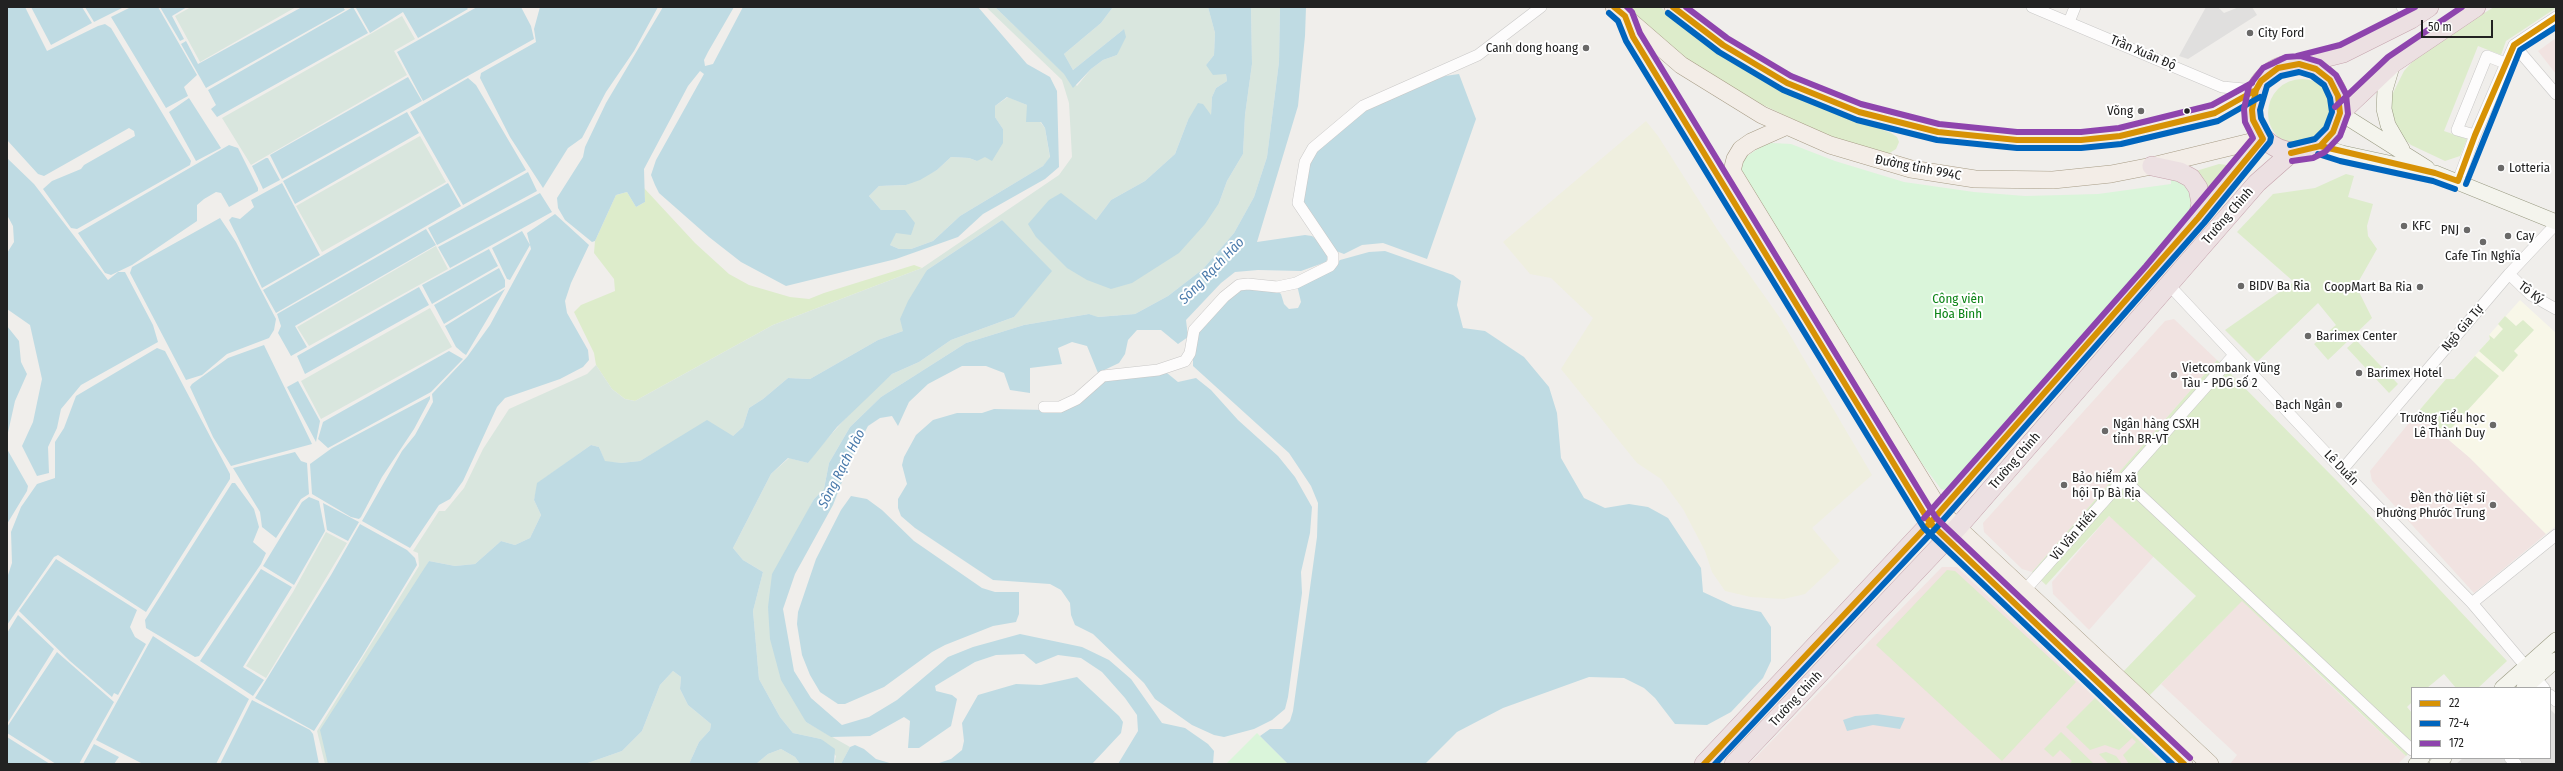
<!DOCTYPE html>
<meta charset="utf-8">
<style>
body{margin:0}
#map{position:relative;width:2563px;height:771px;overflow:hidden;background:#f0eeeb;font-family:"Fira Sans Condensed",sans-serif}
canvas{display:block}
.frame{position:absolute;inset:0;border:8px solid #222;pointer-events:none}
.legend{position:absolute;left:2411px;top:687px;width:140px;height:72px;box-sizing:border-box;background:#fff;border:1px solid #a7a7a7;margin:0;padding:5px 7px;list-style:none;font-size:12px;color:#222}
.legend li{display:flex;align-items:center;gap:8px;height:20px}
.legend b{width:20px;border:1px solid #a7a7a7}
.scale{position:absolute;left:2421px;top:20px;width:72px;height:18px;box-sizing:border-box;border:2px solid #222;border-top:0;padding-left:5px;font-size:12px;line-height:14px;white-space:nowrap;color:#222;-webkit-text-stroke:3px #fff;paint-order:stroke}
</style>
<div id="map">
<canvas width="2563" height="771"></canvas>
<div class="frame"></div>
<ul class="legend">
<li><b style="height:5px;background:#d79205"></b>22</li>
<li><b style="height:5px;background:#0065bd"></b>72-4</li>
<li><b style="height:5px;background:#8e44ad"></b>172</li>
</ul>
<div class="scale">50 m</div>
</div>
<script>
const g = document.querySelector('canvas').getContext('2d');
g.lineJoin = 'round';
function fillPath(path, color) { g.fillStyle = color; g.fill(path, 'evenodd'); }
const toPath = rows => new Path2D(rows.map(r => 'M' + r).join(''));
function stroke(path, color, width, dash) { g.strokeStyle = color; g.lineWidth = width; g.lineCap = dash ? 'butt' : 'round'; g.setLineDash(dash || []); g.stroke(path); }
function drawText(font, color, halo, rows, align = 'center') {
  g.font = font + ' "Fira Sans Condensed",sans-serif'; g.lineWidth = 4; g.setLineDash([]); g.textBaseline = 'middle'; g.strokeStyle = halo; g.fillStyle = color; for (const [text, x, y, turn = 0] of rows) {
    g.save(); g.translate(x, y); g.rotate((+turn || 0) * Math.PI / 180); g.textAlign = isNaN(turn) ? turn : align; if (halo) g.strokeText(text, 0, 0); g.fillText(text, 0, 0); g.restore();
  }
}
const residential = toPath([
 [2550,709,2556,715,2556,764,2456,764,2463,758,2550,758]
]);
const commercial = toPath([
 [2556,38,2556,74,2538,51],
 [2174,319,2217,360,2032,572,2022,569,1984,532,1983,523,2165,321],
 [2417,413,2469,457,2546,534,2474,593,2372,481,2370,471],
 [2109,516,2155,555,2089,630,2053,594,2052,582],
 [1942,567,1957,567,2165,764,1749,764],
 [2242,600,2316,672,2406,756,2398,764,2230,764,2237,755,2161,684]
]);
const education = toPath([
 [2520,300,2556,333,2556,526,2546,534,2469,457,2417,413,2446,379,2454,379,2490,339,2489,335]
]);
const farmland = toPath([
 [1646,121,1658,136,1717,229,1780,318,1872,475,1812,528,1840,561,1805,594,1784,599,1751,597,1725,591,1712,572,1705,551,1683,509,1661,479,1637,463,1561,369,1593,318,1551,278,1530,274,1503,242]
]);
const grass = toPath([
 [1626,7,1660,7,1703,41,1761,78,1815,105,1891,133,1897,137,1899,142,1896,149,1888,154,1876,152,1822,133,1759,103,1682,57],
 [2494,7,2556,8,2506,41,2501,55,2478,46,2444,131,2467,139,2460,156,2445,161,2411,145,2400,135,2390,106,2392,95,2404,71,2421,52],
 '2268 113a34 34 0 1 1 68 0a34 34 0 1 1-68 0Z',
 [2219,164,2227,165,2230,168,2212,198,2196,171],
 [2346,174,2354,176,2348,197,2373,204,2367,226,2368,236,2377,249,2356,286,2372,318,2328,360,2314,344,2336,325,2318,303,2257,362,2225,330,2294,282,2237,232,2273,194,2315,188],
 [644,188,695,243,729,274,749,285,790,297,809,299,824,293,914,265,922,268,773,325,635,401,625,399,612,389,596,365,594,353,574,312,581,305,615,291,614,279,594,253,595,241,616,195,627,192,636,207,645,202],
 [2505,316,2516,326,2523,320,2534,330,2514,351,2518,355,2503,372,2479,351,2490,339,2489,335,2494,339,2503,329,2498,324],
 [2356,340,2398,384,2389,393,2347,348],
 [2475,356,2499,376,2444,436,2417,413,2446,379,2454,379],
 [2217,360,2341,485,2507,661,2478,688,2456,688,2444,674,2427,688,2412,688,2412,702,2407,707,2412,713,2412,750,2406,756,2242,601,2148,697,2122,673,2196,596,2109,516,2046,585,2032,572],
 [1947,570,1955,571,2076,682,2002,761,1876,645],
 [2095,698,2163,764,2129,764,2123,755,2136,742,2132,738,2119,750,2105,745,2090,750,2066,727],
 [2061,732,2094,764,2069,764,2072,761,2060,750,2053,757,2044,749],
 [2106,752,2116,756,2122,764,2109,764,2099,754]
]);
const wetland = toPath([
 [191,7,296,7,200,62,175,16],
 [986,7,995,7,1077,86,1091,69,1103,60,1117,55,1124,29,1073,70,1064,54,1101,23,1113,7,1208,7,1215,33,1214,55,1206,65,1226,74,1227,81,1216,88,1212,97,1211,115,1188,120,1175,154,1145,181,1111,200,1096,220,1085,213,1036,237,1219,203,1227,181,1243,154,1245,115,1252,64,1251,7,1280,7,1279,62,1267,157,1254,197,1234,233,1203,269,1168,296,1135,314,1097,317,1089,314,1024,325,966,343,881,397,850,427,829,463,824,489,814,499,803,521,768,607,806,722,850,747,841,764,834,764,836,756,821,739,793,733,780,717,759,679,753,611,763,572,743,560,733,548,771,474,789,458,808,463,818,449,863,399,892,374,919,362,951,340,1014,317,1031,295,1002,220,927,270,903,331,878,340,810,379,788,378,763,399,749,408,743,427,733,436,662,448,640,461,621,463,605,462,599,447,591,445,538,483,534,500,541,515,530,538,515,545,501,541,475,564,455,566,429,561,328,764,325,764,317,731,419,566,418,553,413,551,439,511,445,511,464,488,483,449,509,409,587,374,596,365,612,389,625,399,635,401,773,325,922,268,1059,175,1072,157,1069,103,1062,80],
 [402,16,415,39,394,51,407,75,251,165,222,118],
 [1008,97,1027,105,1045,128,1050,158,1043,166,960,216,933,241,911,249,899,249,890,245,904,210,881,210,869,196,879,186,906,185,937,170,951,157,969,158,977,161,1003,129,995,117,995,106],
 [420,136,446,182,322,252,296,206],
 [436,246,448,269,309,346,297,327],
 [430,308,452,347,321,419,301,381],
 [326,532,347,543,266,678,246,666,293,592],
 [673,671,681,677,680,689,688,705,711,724,710,730,699,742,689,764,585,764,622,751,642,731,660,685],
 [781,749,795,757,800,764,756,764,768,754]
]);
const park = toPath([
 [1772,143,1791,144,1835,161,1904,182,1974,192,2025,196,2098,194,2171,184,2171,179,2187,181,2198,208,1958,481,1946,490,1941,489,1901,435,1742,175,1741,166,1746,157,1763,145],
 [1257,733,1288,764,1226,764]
]);
const parking = toPath([
 [2206,7,2218,7,2224,13,2239,7,2252,7,2257,15,2188,59,2179,56]
]);
const water = toPath([
 [7,7,25,7,47,51,98,26,105,24,111,28,191,161,190,165,77,229,71,228,43,189,52,181,81,169,84,165,135,136,134,131,129,128,44,176,38,174,7,140],
 [31,7,82,7,92,23,51,45],
 [85,7,124,7,94,22],
 [131,7,158,7,197,75,184,87,188,96,166,108,111,17],
 [160,7,187,7,172,16,184,39,180,41],
 [302,7,343,7,345,10,206,88,181,44,186,41,198,64],
 [353,7,368,33,217,117,211,109,216,105,208,90],
 [466,7,468,9,418,38,403,12,370,33,356,8],
 [477,7,521,7,531,26,534,39,423,101,397,52],
 [540,7,658,7,634,51,606,92,582,138,568,148,543,188,510,137,480,78,481,73,536,42,534,29],
 [663,7,734,7,708,52,704,60,705,66,713,64,743,7,978,7,1027,64,1050,77,1057,91,1059,167,1045,179,983,214,958,237,896,259,786,286,741,262,709,237,659,193,655,185,651,175,656,160,704,74,700,71,688,86,644,169,645,202,636,207,627,192,616,195,595,241,592,242,565,220,558,208,557,198,583,157,585,147,606,103],
 [1007,97,1027,105,1026,122,1041,122,1045,128,1050,157,1043,166,960,216,933,241,911,249,899,249,890,245,896,233,911,235,915,223,905,210,881,210,869,196,879,186,906,185,920,180,937,170,951,157,969,158,977,161,985,157,992,161,1003,143,1003,129,995,117,995,106],
 [995,7,1113,7,1101,23,1064,54,1073,70,1124,29,1126,37,1117,55,1103,60,1091,69,1073,88,1064,74],
 [1208,7,1251,7,1252,64,1245,115,1243,154,1227,181,1219,203,1205,224,1179,253,1132,283,1111,289,1087,280,1067,268,1036,237,1028,224,1049,200,1061,193,1096,220,1111,200,1145,181,1175,154,1188,120,1198,103,1203,104,1211,115,1212,97,1216,88,1227,81,1226,74,1213,75,1206,65,1214,55,1215,33],
 [1280,7,1306,7,1305,36,1298,106,1257,242,1305,235,1312,236,1322,244,1329,255,1326,262,1301,271,1258,270,1235,272,1221,283,1186,320,1188,337,1178,344,1161,330,1137,330,1128,340,1125,354,1119,363,1098,373,1087,346,1072,342,1058,348,1062,364,1030,368,1030,393,1010,390,1004,373,986,366,962,366,928,384,909,402,898,426,892,416,880,418,868,426,851,459,833,505,795,574,783,609,794,671,811,698,842,725,869,717,897,700,948,657,973,647,1020,634,1082,647,1109,660,1131,679,1162,723,1185,728,1208,744,1214,751,1213,764,1118,764,1138,731,1137,715,1125,698,1102,672,1081,658,1058,655,1036,664,1024,654,996,655,975,662,935,686,936,691,952,695,957,699,951,726,919,748,908,748,910,721,904,717,870,736,831,737,806,722,781,680,770,639,768,607,772,574,814,499,824,489,829,463,850,427,881,397,966,343,1024,325,1089,314,1098,317,1135,314,1168,296,1203,269,1234,233,1254,197,1267,157,1279,62],
 [1459,74,1476,119,1427,259,1383,243,1362,245,1344,254,1336,251,1303,204,1309,163,1314,151,1359,114,1418,86,1445,76],
 [408,77,422,101,282,179,270,155],
 [468,78,476,85,526,170,463,205,410,112],
 [189,98,221,148,196,161,169,112],
 [407,112,419,133,295,204,283,181],
 [229,145,238,148,258,188,258,191,229,207,221,193,216,192,204,199,197,205,197,221,132,265,111,275,105,273,78,233],
 [7,158,34,184,108,280,118,272,125,272,153,325,158,342,81,385,61,409,57,428,48,447,49,473,37,476,22,446,33,422,42,379,30,325,7,309,7,253,14,242,13,226,7,215],
 [266,158,268,158,280,180,263,189,252,166],
 [528,172,537,191,437,245,428,228],
 [282,183,320,255,262,288,229,220,232,217,240,219,254,207,251,200],
 [448,183,461,206,276,313,263,290],
 [540,193,552,212,450,268,438,247],
 [555,214,589,245,571,283,565,301,567,313,588,350,589,360,583,367,560,379,505,398,497,407,463,481,450,499,439,505,410,548,362,521,402,451,415,435,433,402,432,394,467,357,490,325,531,249,527,233],
 [220,218,236,242,276,319,274,330,269,338,227,354,202,375,186,380,130,273,132,267],
 [1002,220,1052,271,1014,317,951,340,919,362,892,374,837,427,808,463,788,458,771,474,733,548,743,560,763,572,753,611,759,679,780,717,793,733,821,739,835,749,834,764,800,764,795,757,781,749,768,754,756,764,689,764,699,742,710,730,711,724,688,705,680,689,681,677,673,671,660,685,642,731,622,751,585,764,328,764,320,730,429,561,455,566,475,564,501,541,515,545,530,538,541,515,534,500,537,483,591,445,599,447,605,461,621,463,640,461,707,420,733,436,743,427,749,408,763,399,788,378,810,379,878,340,903,331,900,319,908,301,927,270],
 [426,229,436,245,295,326,307,347,291,356,278,333,281,326,277,314],
 [522,231,530,245,510,280,507,279,492,248],
 [489,249,498,266,432,304,422,285],
 [1385,251,1453,275,1461,281,1457,305,1463,328,1485,331,1524,357,1549,387,1557,413,1561,458,1584,498,1605,508,1629,504,1648,507,1668,518,1701,568,1703,592,1733,606,1761,612,1771,627,1771,661,1763,678,1731,712,1707,725,1675,724,1655,698,1644,688,1624,678,1589,677,1503,708,1457,732,1425,764,1288,764,1260,736,1270,729,1282,729,1290,721,1293,711,1317,537,1318,503,1311,486,1289,453,1193,366,1193,354,1199,327,1238,289,1276,290,1281,294,1284,304,1289,309,1298,308,1301,302,1297,285,1330,270,1340,260,1369,252],
 [499,268,505,280,505,287,444,324,434,305],
 [419,287,429,305,305,374,297,356],
 [505,289,466,355,463,353,456,347,445,326],
 [7,326,19,341,21,362,27,374,15,401,7,437],
 [264,345,312,444,231,466,213,437,190,387,192,384,228,358],
 [157,348,165,351,230,474,230,479,146,612,58,555,54,557,7,625,7,578,12,563,11,532,21,507,37,484,55,478,55,442,64,428,76,396],
 [449,351,463,359,431,392,328,448,318,439,323,422],
 [1167,373,1178,382,1196,378,1211,390,1238,420,1278,456,1295,477,1312,507,1310,533,1301,572,1302,593,1288,697,1285,709,1272,720,1254,729,1224,737,1214,735,1192,725,1155,699,1144,683,1093,634,1075,625,1071,615,1070,603,1061,590,1050,584,993,580,915,528,901,516,898,508,898,499,907,484,902,465,904,457,916,435,933,420,957,413,982,413,994,409,1048,410,1102,379],
 [298,381,320,421,316,442,287,387],
 [430,396,430,399,414,429,382,477,361,517,359,519,351,517,312,494,310,464,332,448],
 [7,449,28,486,27,491,7,524],
 [295,452,301,461,307,463,309,494,301,499,276,538,262,527,260,512,233,468],
 [232,483,235,483,254,509,259,527,253,542,266,553,261,564,231,608,199,656,195,657,146,628,145,620],
 [851,496,867,499,882,510,914,541,982,588,995,592,1019,592,1019,614,1016,622,993,626,945,645,932,652,884,687,845,704,838,704,820,692,810,675,802,655,797,624,798,612,816,559,841,510],
 [309,497,319,501,325,531,294,585,263,566,302,502],
 [323,503,359,522,348,541,327,530],
 [360,524,407,550,415,558,417,565,362,656,314,731,255,698,331,575],
 [56,559,137,610,130,627,135,637,146,644,118,695,114,693,112,697,70,661,19,611],
 [261,569,292,587,243,667,264,680,253,696,200,661],
 [18,615,54,649,7,724,7,633],
 [153,636,249,699,216,764,143,764,96,740],
 [57,652,114,702,79,764,56,764,7,733,7,727],
 [1077,677,1119,716,1123,722,1121,733,1092,764,936,764,951,759,962,750,964,741,962,723,978,695,1016,684,1041,685],
 [252,700,310,730,313,734,319,764,220,764],
 [1877,714,1905,718,1900,729,1873,725,1847,731,1843,720,1855,716],
 [7,737,50,764,7,764],
 [94,744,119,757,114,764,83,764],
 [855,745,864,749,876,759,893,764,841,764,850,747]
]);
const street = toPath([
 [2032,7,2222,87,2255,90],
 [2402,7,2411,19],
 [2069,22,2075,7],
 [2514,45,2556,94],
 [2475,135,2457,130,2487,56,2505,63],
 [2458,181,2475,135,2514,45,2556,17],
 [2509,274,2531,295,2556,309],
 [2169,285,2342,470,2472,603,2544,688],
 [1044,407,1060,407,1077,399,1103,376,1158,370,1185,361,1190,353,1194,330,1224,297,1239,285,1248,284,1277,287,1296,283,1330,266,1333,262,1333,255,1298,203,1305,162,1313,148,1363,106,1478,55,1541,7],
 [2342,470,2509,274,2556,224],
 [2123,479,2412,750],
 [2025,590,2234,355],
 [2472,603,2556,535],
 [2550,695,2556,701],
 [2510,758,2516,764]
]);
const secondary = toPath([
 [2393,63,2385,90,2384,109,2388,125,2402,149],
 [2340,113,2427,168],
 [2320,146,2342,153,2435,173,2556,222],
 [2502,688,2556,640],
 [2524,688,2556,660],
 [2416,764,2422,758],
 [2437,764,2444,758]
]);
const primary = toPath([
 [1614,7,1681,65,1762,115,1830,145,1911,169,1975,179,2053,180,2111,174,2152,166,2263,139],
 [1673,7,1723,45,1787,83,1859,112,1938,132,2017,140,2081,140,2120,136,2215,113,2256,90],
 [1625,16,1633,37,1930,523,2184,764],
 [1787,126,1751,142,1741,149,1735,159,1732,171,1941,512,2210,764]
]);
const highway = toPath([
 '2252 108a44 44 0 1 1 88 0a44 44 0 1 1-88 0Z',
 [2299,64,2343,53,2411,19,2429,7],
 [2340,113,2393,63,2476,7],
 [2152,166,2180,172,2191,178,2198,188,2201,203,2198,218],
 [1704,764,1941,512,2152,271,2263,139],
 [1734,764,1958,527,2257,183,2291,153]
]);
const bus1 = toPath([
 [1614,7,1625,16,1633,37,1930,523,2184,764],
 [1673,7,1723,45,1787,83,1859,112,1938,132,2017,140,2081,140,2120,136,2215,113,2256,90],
 [2320,146,2435,173,2458,181],
 [2458,181,2475,135,2514,45,2556,17],
 [1704,764,1930,523,2198,218,2263,139,2253,120,2252,110,2256,90,2261,81,2278,68,2299,64,2316,69,2330,80,2338,96,2340,113,2333,132,2320,146,2291,153]
]);
const bus2 = toPath([
 [1609,13,1618,21,1626,41,1924,528,2172,764],
 [1668,13,1719,52,1783,90,1857,120,1937,140,2017,148,2081,148,2121,144,2218,121,2260,97],
 [2318,154,2340,161,2433,181,2455,189],
 [2466,184,2520,50,2556,27],
 [1715,764,1936,528,2204,223,2270,142,2271,137,2261,118,2260,110,2267,86,2281,76,2299,72,2312,76,2324,85,2330,98,2332,112,2326,128,2315,139,2290,145]
]);
const bus3 = toPath([
 [1627,7,1632,12,1640,33,1936,518,2190,758],
 [1686,7,1727,38,1791,76,1861,104,1939,124,2017,132,2081,132,2119,128,2212,105,2252,83],
 [2297,56,2340,45,2415,7],
 [2335,107,2388,57,2462,7],
 [1924,518,2146,266,2253,138,2245,122,2244,109,2249,86,2263,68,2286,57,2300,56,2320,62,2336,75,2346,94,2348,114,2340,136,2325,152,2313,158,2292,161]
]);
const markers = [
 [2250,33,4,"#6a6968"],
 [1586,48,4,"#6a6968"],
 [2141,111,4,"#6a6968"],
 [2187,111,3.5,"#222"],
 [2501,168,4,"#6a6968"],
 [2404,226,4,"#6a6968"],
 [2467,230,4,"#6a6968"],
 [2508,236,4,"#6a6968"],
 [2483,242,4,"#6a6968"],
 [2241,286,4,"#6a6968"],
 [2420,287,4,"#6a6968"],
 [2308,336,4,"#6a6968"],
 [2359,373,4,"#6a6968"],
 [2174,375,4,"#6a6968"],
 [2339,405,4,"#6a6968"],
 [2493,425,4,"#6a6968"],
 [2105,431,4,"#6a6968"],
 [2064,485,4,"#6a6968"],
 [2493,505,4,"#6a6968"]
];
const poiNames = [
 ["City Ford",2258,33],
 ["Canh dong hoang",1578,48,"right"],
 ["Võng",2133,111,"right"],
 ["Lotteria",2509,168],
 ["KFC",2412,226],
 ["PNJ",2459,230,"right"],
 ["Cay",2516,236],
 ["Cafe Tín Nghĩa",2483,256,"center"],
 ["BIDV Ba Ria",2249,286],
 ["CoopMart Ba Ria",2412,287,"right"],
 ["Barimex Center",2316,336],
 ["Vietcombank Vũng",2182,368],
 ["Tàu - PDG số 2",2182,383],
 ["Barimex Hotel",2367,373],
 ["Bạch Ngân",2331,405,"right"],
 ["Trường Tiểu học",2485,418,"right"],
 ["Lê Thành Duy",2485,433,"right"],
 ["Ngân hàng CSXH",2113,424],
 ["tỉnh BR-VT",2113,439],
 ["Bảo hiểm xã",2072,478],
 ["hội Tp Bà Rịa",2072,493],
 ["Đền thờ liệt sĩ",2485,498,"right"],
 ["Phường Phước Trung",2485,513,"right"]
];
const streetNames = [
 ["Trần Xuân Độ",2143,53,23],
 ["Đường tỉnh 994C",1918,168,11],
 ["Trường Chinh",2228,216,-49],
 ["Tô Ký",2531,293,37],
 ["Ngô Gia Tự",2463,328,-50],
 ["Trường Chinh",2015,461,-49],
 ["Lê Duẩn",2341,468,46],
 ["Vũ Văn Hiếu",2074,535,-49],
 ["Trường Chinh",1796,699,-47]
];
const parkNames = [
 ["Công viên",1958,299],
 ["Hòa Bình",1958,314]
];
const waterNames = [
 ["Sông Rạch Hào",1212,271,-46],
 ["Sông Rạch Hào",842,469,-63]
];
fillPath(residential, '#dfdedc');
fillPath(commercial, '#f1e3e1');
fillPath(education, '#f8f7e8');
fillPath(farmland, '#efefdf');
fillPath(grass, '#ddeccb');
fillPath(wetland, '#d9e6de');
fillPath(park, '#daf5da');
fillPath(parking, '#e0dfde');
fillPath(water, '#bfdbe3');
stroke(street, '#c9c8c7', 12);
stroke(secondary, '#999a82', 16);
stroke(primary, '#a79c86', 18);
stroke(highway, '#c5a2ac', 20);
stroke(street, '#fdfcfc', 11);
stroke(secondary, '#f4f4ed', 15);
stroke(primary, '#f3ede7', 17);
stroke(highway, '#ece0e2', 19);
stroke(bus1, '#d79205', 6);
stroke(bus2, '#0065bd', 6);
stroke(bus3, '#8e44ad', 6);
for (const [x, y, r, color] of markers) { const dot = new Path2D(); dot.arc(x, y, r, 0, 2 * Math.PI); g.fillStyle = color; g.fill(dot); stroke(dot, '#fff', 1.5); }
drawText('13px', '#222', '#fff', poiNames, 'left');
drawText('13px', '#222', '#fff', streetNames);
drawText('13px', '#0c8416', '#fff', parkNames);
drawText('italic 14px', '#4a7aab', '#fff', waterNames);
</script>
